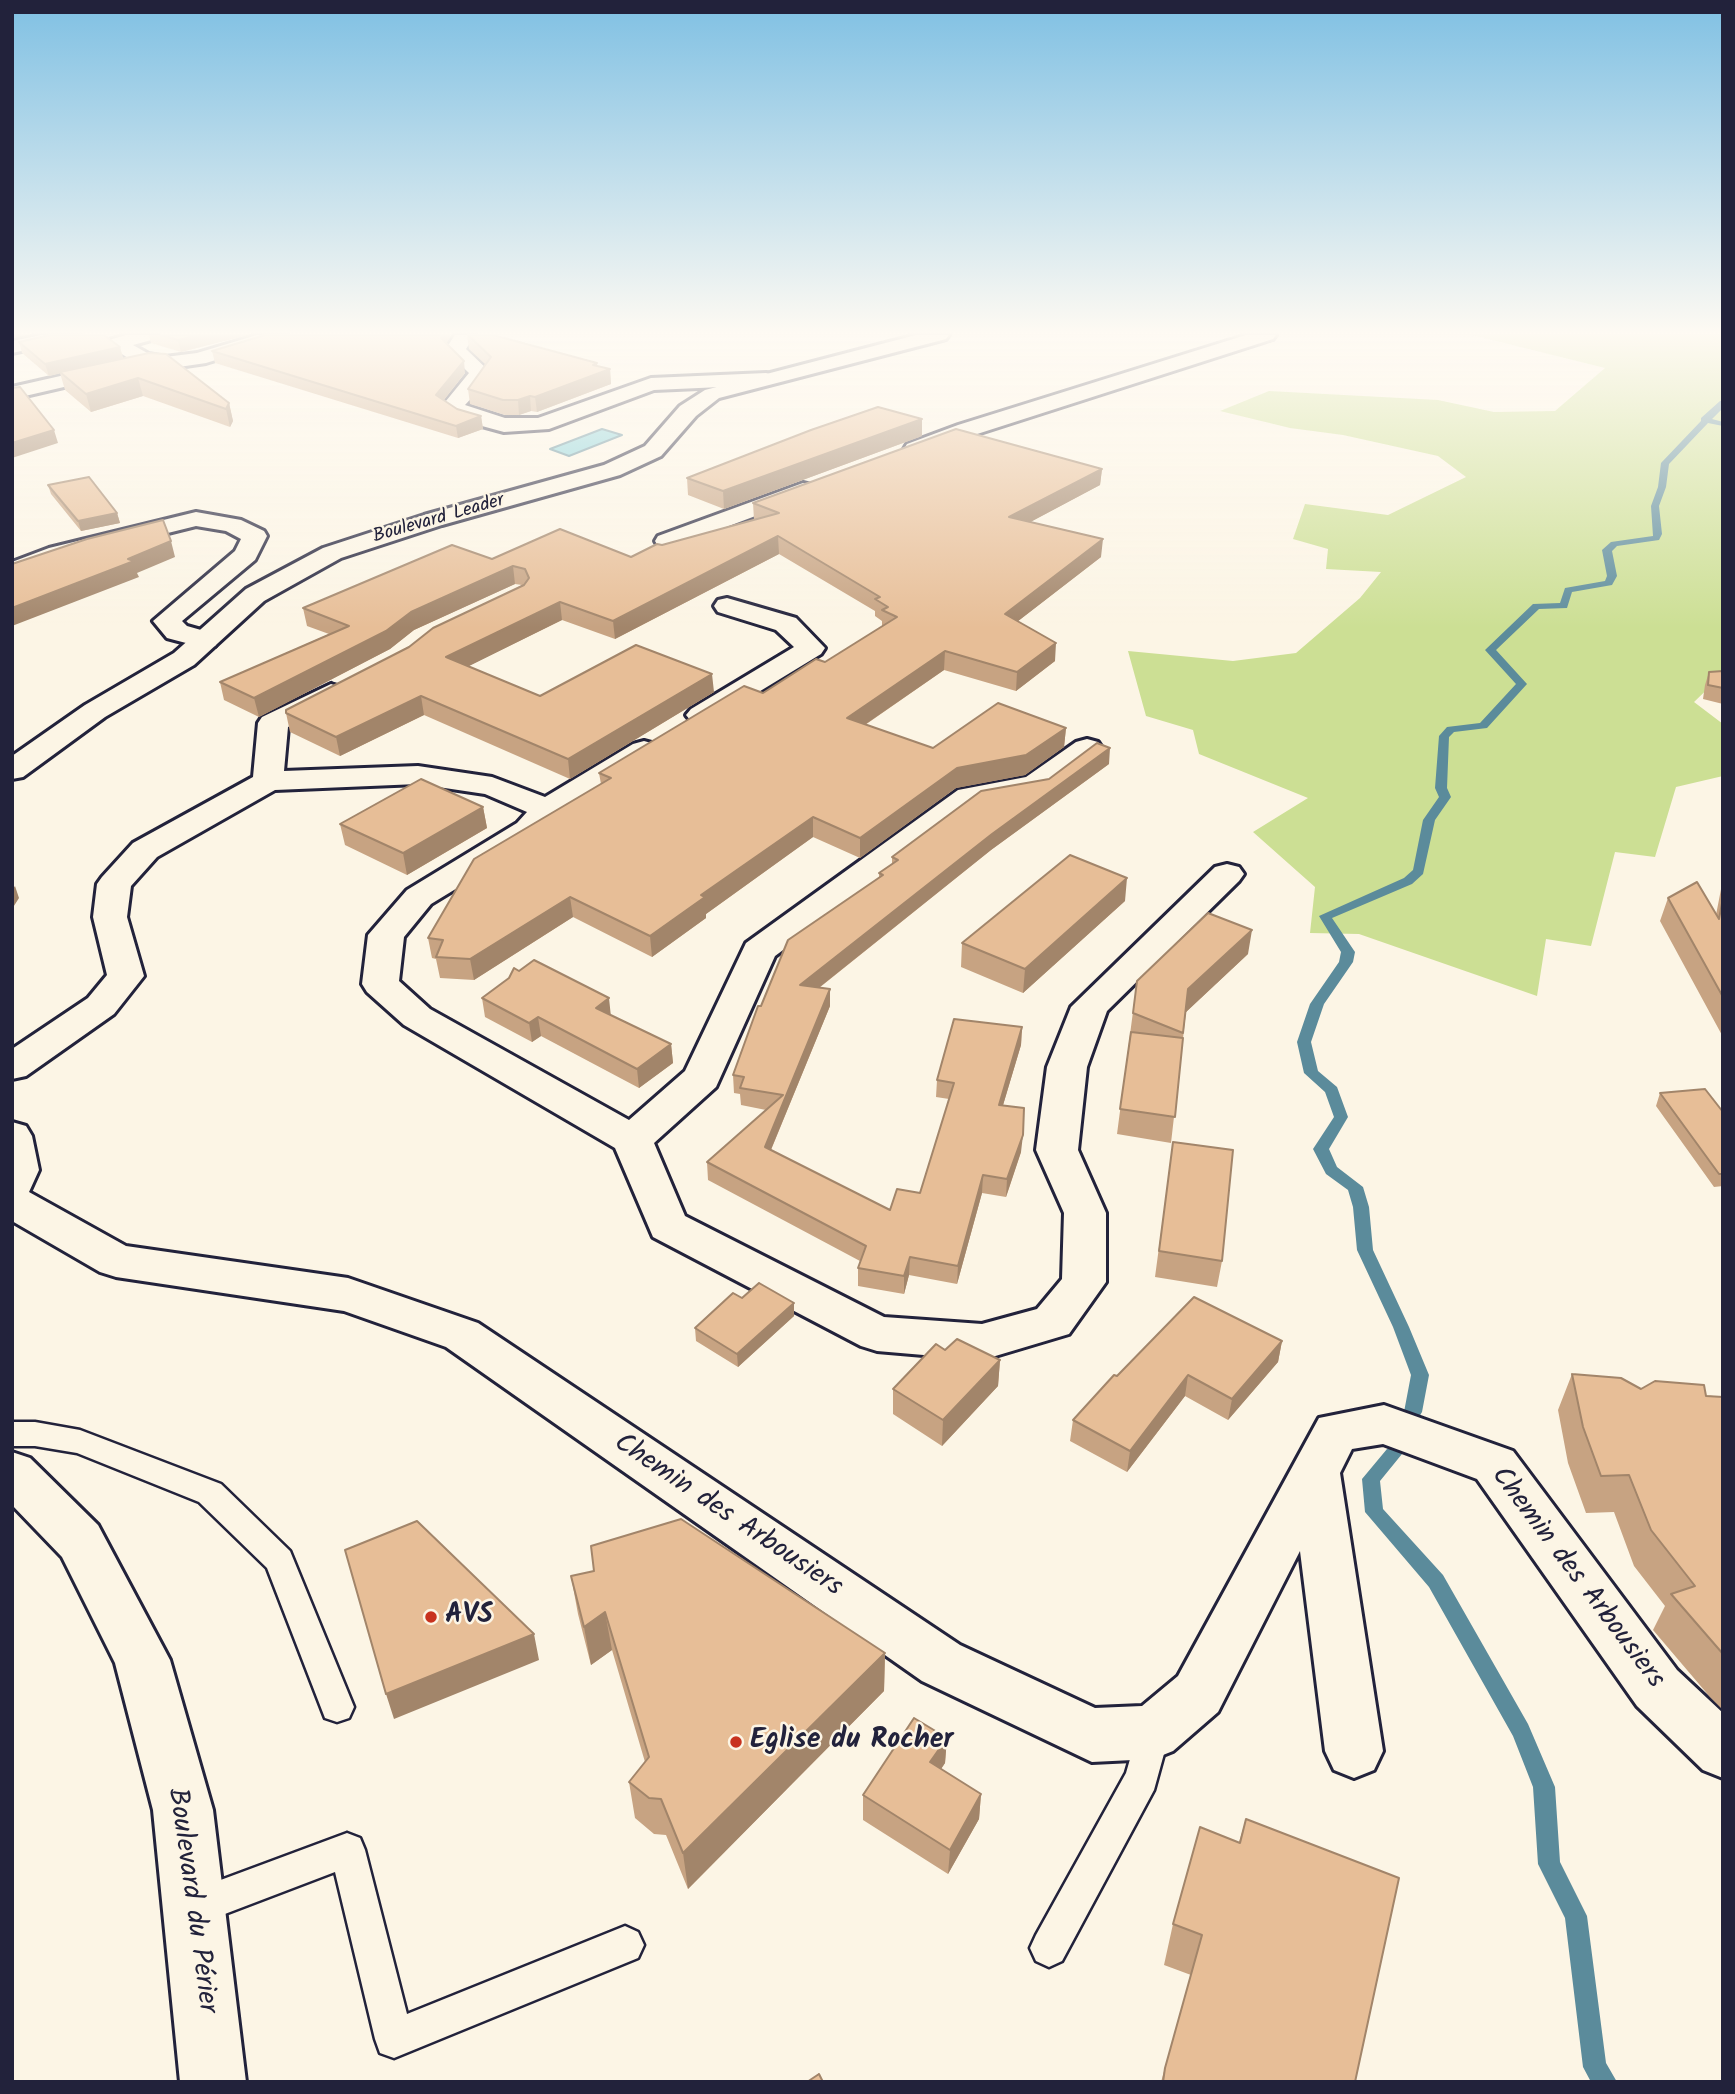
<!DOCTYPE html>
<meta charset="utf-8">
<style>
body{margin:0}
#map{position:relative;width:1735px;height:2094px;overflow:hidden;background:#fcf5e5;font-family:Kalam,sans-serif}
canvas{display:block}
.frame{position:absolute;inset:0;border:14px solid #22223b;pointer-events:none}
</style>
<div id="map">
<canvas width="1735" height="2094"></canvas>
<div class="frame"></div>
</div>
<script>
const g = document.querySelector('canvas').getContext('2d');
g.lineJoin = 'round';
function fillPath(path, color) { g.fillStyle = color; g.fill(path, 'evenodd'); }
const toPath = rows => new Path2D(rows.map(r => 'M' + r).join(''));
function stroke(path, color, width, dash) { g.strokeStyle = color; g.lineWidth = width; g.lineCap = dash ? 'butt' : 'round'; g.setLineDash(dash || []); g.stroke(path); }
function drawText(font, color, halo, rows, align = 'center') {
  g.font = font + ' Kalam,sans-serif'; g.lineWidth = 5; g.setLineDash([]); g.textBaseline = 'middle'; g.strokeStyle = halo; g.fillStyle = color; for (const [text, x, y, turn = 0] of rows) {
    g.save(); g.translate(x, y); g.rotate((+turn || 0) * Math.PI / 180); g.textAlign = isNaN(turn) ? turn : align; if (halo) g.strokeText(text, 0, 0); g.fillText(text, 0, 0); g.restore();
  }
}
const green = toPath([
 [1472,335,1723,335,1723,674,1694,702,1723,724,1723,776,1676,787,1655,857,1615,852,1591,946,1546,939,1537,996,1359,934,1310,933,1315,887,1253,832,1308,798,1199,754,1193,730,1146,716,1128,651,1233,661,1296,653,1360,598,1381,572,1326,569,1328,549,1293,539,1305,504,1388,515,1466,477,1438,456,1343,435,1290,428,1220,411,1269,391,1438,400,1494,412,1555,411,1605,368]
]);
const water = toPath([
 [602,429,622,435,569,456,550,449,602,429]
]);
const stream = toPath([
 [1720,401,1723,401,1723,408,1712,419,1723,422,1723,426,1708,423,1669,464,1666,487,1659,506,1662,534,1659,540,1617,546,1612,551,1617,576,1612,585,1572,592,1567,608,1539,609,1496,650,1527,684,1487,728,1454,732,1449,737,1447,788,1451,797,1435,820,1423,874,1412,884,1332,918,1355,952,1353,962,1324,1004,1311,1042,1318,1071,1337,1087,1348,1117,1329,1149,1337,1167,1363,1187,1369,1207,1373,1250,1409,1327,1429,1375,1422,1412,1419,1417,1413,1419,1407,1417,1404,1412,1411,1375,1393,1327,1357,1250,1353,1207,1348,1190,1326,1174,1313,1149,1334,1117,1325,1092,1304,1073,1297,1042,1310,1004,1339,962,1341,952,1319,916,1404,878,1413,870,1423,820,1439,797,1435,788,1439,736,1447,727,1480,723,1516,684,1485,650,1533,604,1560,603,1565,588,1605,581,1607,576,1602,550,1611,542,1653,536,1651,506,1658,487,1661,463,1701,421,1701,418,1720,401],
 [1393,1447,1399,1449,1402,1454,1380,1481,1383,1509,1443,1575,1528,1724,1555,1787,1560,1862,1587,1916,1606,2063,1617,2082,1591,2082,1583,2067,1565,1918,1538,1864,1533,1787,1513,1736,1429,1587,1365,1512,1362,1479,1387,1449,1393,1447]
]);
const service = toPath([
 [12,1422,35,1422,80,1430,221,1484,290,1551,354,1707,349,1718,337,1722,325,1718,267,1568,199,1502,77,1453,35,1446,12,1446,12,1422],
 [1153,1716,1165,1721,1170,1732,1154,1790,1062,1961,1049,1967,1036,1961,1030,1948,1036,1935,1126,1773,1141,1721,1153,1716],
 [347,1833,360,1838,365,1850,407,2014,625,1926,638,1932,644,1945,638,1958,394,2058,380,2053,375,2039,335,1872,196,1925,183,1920,178,1907,183,1894,347,1833]
]);
const minor = toPath([
 [42,335,80,335,77,339,12,353,12,341,42,335],
 [126,335,158,335,155,339,133,345,149,354,165,357,197,353,257,335,287,335,284,339,206,363,165,369,136,363,106,344,109,340,126,335],
 [455,335,475,335,466,349,490,372,478,391,465,405,505,418,538,418,651,378,766,373,773,375,776,379,773,383,766,385,654,390,549,429,504,432,460,420,441,407,469,373,445,350,455,335],
 [1246,335,1276,335,1273,339,974,435,923,454,907,454,904,449,907,444,958,425,1246,335],
 [113,364,120,366,123,370,120,374,12,399,12,387,113,364],
 [803,483,811,485,815,490,811,495,676,546,667,548,658,546,655,541,658,536,803,483],
 [196,512,241,520,264,531,267,536,255,560,182,621,187,626,215,634,219,640,215,646,205,648,167,638,153,621,235,551,241,539,226,531,196,526,67,558,12,579,12,562,49,548,196,512],
 [727,598,796,618,825,648,821,654,711,721,701,724,691,721,686,715,691,709,794,647,776,630,718,612,714,606,718,600,727,598],
 [331,684,341,687,345,693,341,699,288,727,284,771,418,766,492,777,545,797,633,744,644,741,655,744,659,750,655,756,558,816,541,837,431,904,404,937,399,981,430,1009,629,1120,685,1071,746,943,958,790,1026,777,1076,742,1087,739,1098,742,1102,748,1098,754,1047,792,979,805,775,956,716,1087,654,1143,685,1216,884,1317,982,1324,1037,1309,1062,1279,1064,1213,1036,1150,1047,1067,1071,1007,1215,867,1227,864,1239,867,1244,874,1239,881,1107,1011,1087,1067,1078,1150,1106,1213,1106,1282,1069,1334,982,1360,877,1351,861,1346,653,1237,615,1148,404,1025,367,992,362,984,368,935,407,890,517,823,527,812,485,794,418,784,275,790,157,857,131,886,127,917,144,976,114,1014,26,1076,12,1079,12,1049,88,998,107,975,93,917,97,884,102,877,133,843,253,777,258,723,262,717,331,684],
 [12,1122,26,1126,32,1136,39,1170,29,1192,126,1246,348,1278,478,1323,960,1645,1095,1708,1142,1706,1178,1676,1319,1418,1384,1405,1513,1451,1677,1670,1723,1713,1723,1778,1703,1770,1637,1706,1477,1479,1383,1444,1352,1449,1340,1473,1383,1751,1374,1770,1354,1778,1334,1770,1325,1751,1300,1551,1218,1712,1173,1751,1153,1759,1092,1762,922,1681,446,1347,344,1311,116,1277,100,1272,12,1221,12,1122]
]);
const tertiary = toPath([
 [916,335,949,335,946,339,719,398,696,416,661,456,620,475,442,525,341,558,264,601,194,665,105,717,23,777,12,779,12,756,85,705,174,653,246,589,323,548,424,515,604,465,645,446,680,406,705,390,916,335],
 [12,1452,30,1458,98,1525,170,1660,213,1810,246,2082,180,2082,153,1810,115,1663,62,1557,12,1505,12,1452]
]);
const wall = toPath([
 [149,335,247,335,181,352,151,343],
 [467,335,597,363,597,366,610,369,611,384,537,412,531,411,519,415,505,415,470,404,468,389,485,364,469,349],
 [108,337,120,347,123,358,229,403,233,421,230,427,143,396,91,412,65,390,60,373,49,376,22,353,19,342],
 [450,337,446,344,465,373,444,400,457,409,481,416,483,429,458,438,215,363,212,351],
 [922,436,724,509,688,495,687,478],
 [1102,469,1100,485,1030,522,1101,557,1018,621,1055,661,1016,691,944,670,865,725,933,748,1066,728,1064,747,1025,775,956,788,860,858,813,837,706,914,706,918,652,957,573,917,474,980,440,978,436,959,432,958,428,938,601,784,599,773,825,662,882,627,882,621,875,616,875,611,779,554,615,639,562,620,468,666,540,696,714,692,570,779,424,715,340,756,290,732,286,713,522,585,515,584,414,630,390,649,259,717,224,700,220,682,329,634,307,626,303,608,492,559,631,557,662,545,754,520,753,503],
 [48,485,117,513,120,523,81,531,51,494],
 [1723,671,1723,704,1703,699,1705,685,1709,672],
 [1109,764,991,850,819,988,830,989,830,1006,771,1150,890,1210,920,1193,949,1099,936,1097,937,1080,1022,1027,1021,1045,1003,1105,1021,1152,1006,1197,982,1193,957,1284,909,1275,904,1294,858,1286,858,1268,860,1261,708,1180,707,1162,766,1110,741,1105,740,1094,734,1093,733,1075,761,1006,879,877,879,873,892,864,892,857,1049,779],
 [483,807,487,828,407,875,345,845,340,824],
 [1723,864,1723,1037,1660,921,1668,898,1716,915,1722,884],
 [1125,901,1023,993,961,967,962,943],
 [1248,954,1186,1012,1171,1143,1117,1134,1137,981],
 [482,998,611,1015,671,1044,673,1063,639,1088,541,1036,532,1042,485,1017],
 [1660,1093,1723,1112,1723,1186,1714,1187,1656,1106],
 [1173,1142,1222,1261,1217,1287,1155,1277],
 [742,1298,794,1303,794,1316,738,1367,696,1341,695,1328],
 [1282,1341,1278,1362,1228,1420,1185,1396,1127,1472,1070,1441,1073,1420,1117,1376],
 [945,1350,1000,1360,998,1386,942,1446,893,1414,893,1389],
 [1572,1374,1641,1389,1723,1397,1723,1710,1710,1697,1653,1630,1665,1606,1634,1566,1614,1512,1586,1513,1568,1463,1558,1410],
 [571,1576,885,1653,884,1691,688,1889,666,1835,654,1834,635,1818,629,1782,645,1762,612,1650,591,1665,578,1614],
 [947,1738,945,1763,941,1769,981,1794,979,1819,948,1874,863,1820,863,1795],
 [1246,1819,1355,2082,1161,2082,1191,1975,1164,1965,1173,1924,1239,1842]
]);
const shadedWall = toPath([
 [12,335,28,335,12,338],
 [199,335,247,335,181,352,178,340],
 [443,335,450,335,450,337,442,350,441,338],
 [120,347,123,359,49,376,45,364],
 [464,361,465,373,438,407,436,395],
 [597,363,598,374,610,369,611,384,537,412,535,397],
 [138,378,143,396,91,412,86,394],
 [530,396,531,411,519,415,518,400],
 [229,403,233,421,230,427,226,409],
 [481,416,483,429,458,438,456,426],
 [922,419,922,436,724,509,723,491],
 [54,430,58,443,12,458,12,443],
 [1102,469,1100,485,1008,534,1009,517],
 [117,513,120,523,81,531,78,521],
 [778,536,779,554,615,639,613,621],
 [1103,539,1101,557,1004,632,1005,614],
 [171,541,175,557,137,573,139,577,12,626,12,608],
 [513,566,515,584,414,630,390,649,259,717,254,698,411,612],
 [560,602,562,620,449,676,446,657],
 [1056,643,1055,661,1016,691,1017,672],
 [945,651,944,670,847,737,847,718],
 [712,674,714,692,570,779,568,759],
 [421,696,424,715,340,756,336,737],
 [1066,728,1064,747,1025,775,956,788,860,858,860,838,957,768],
 [1110,748,1109,764,991,850,801,1002,800,985,992,834],
 [483,807,487,828,407,875,403,853],
 [813,817,813,837,706,914,706,918,652,957,650,936,701,895],
 [1127,878,1125,901,1023,993,1025,969],
 [15,886,19,898,12,909,12,890],
 [570,897,573,917,474,980,470,959],
 [1252,930,1248,954,1185,1013,1188,989],
 [830,989,830,1006,765,1164,765,1147],
 [609,998,611,1017,596,1008],
 [538,1017,541,1036,532,1042,529,1023],
 [1022,1027,1021,1045,998,1122,999,1105],
 [671,1044,673,1063,639,1088,637,1069],
 [1023,1135,1021,1152,1006,1197,1007,1179],
 [983,1175,982,1193,957,1284,958,1266],
 [910,1257,909,1275,904,1294,904,1276],
 [794,1303,794,1316,738,1367,737,1354],
 [1282,1341,1278,1362,1228,1420,1232,1399],
 [1000,1360,998,1386,942,1446,943,1420],
 [1188,1375,1185,1396,1127,1472,1130,1451],
 [605,1612,612,1650,591,1665,584,1627],
 [534,1634,539,1660,394,1719,386,1694],
 [885,1653,884,1691,688,1889,683,1853],
 [947,1738,945,1763,929,1787,930,1762],
 [981,1794,979,1819,948,1874,950,1850]
]);
const building = toPath([
 [50,335,104,335,120,347,45,364,19,342,50,335],
 [161,335,199,335,178,340,161,335],
 [265,335,443,335,441,338,464,361,436,395,457,409,481,416,456,426,212,351,265,335],
 [468,335,493,335,597,363,593,365,610,369,535,397,530,396,518,400,503,400,468,389,491,357,468,335],
 [149,353,166,354,229,403,226,409,138,378,86,394,60,372,149,353],
 [20,387,54,430,12,443,12,388,20,387],
 [878,407,922,419,723,491,687,478,811,430,878,407],
 [956,429,1102,469,1009,517,1103,539,1005,614,1056,643,1017,672,945,651,847,718,933,748,998,703,1066,728,1026,755,957,768,860,838,813,817,701,895,705,897,650,936,570,897,470,959,436,957,443,940,428,938,474,859,611,778,599,773,744,686,763,693,816,659,825,662,897,617,882,610,888,607,875,599,880,597,778,536,613,621,560,602,446,657,540,696,636,645,712,674,568,759,421,696,336,737,286,713,286,710,409,647,433,628,524,585,529,578,525,569,513,566,411,612,386,631,254,698,220,682,349,626,303,608,452,545,492,559,560,529,631,557,657,544,662,545,779,513,753,503,956,429],
 [89,477,117,513,78,521,48,485,89,477],
 [163,520,171,541,128,559,134,561,12,608,12,564,87,539,163,520],
 [1723,671,1723,688,1708,685,1709,672,1723,671],
 [1097,743,1110,748,992,834,800,985,830,989,765,1147,890,1210,897,1189,920,1193,954,1083,937,1080,954,1019,1022,1027,999,1105,1024,1108,1023,1135,1007,1179,983,1175,958,1266,910,1257,904,1276,858,1268,866,1246,707,1162,783,1095,740,1088,744,1077,733,1075,758,1006,761,1006,788,940,883,875,879,873,898,860,892,857,981,791,1049,779,1097,743],
 [421,779,483,807,403,853,340,824,421,779],
 [1070,855,1127,878,1025,969,962,943,1070,855],
 [1697,882,1719,919,1723,898,1723,997,1668,898,1697,882],
 [1208,913,1252,930,1188,989,1183,1033,1133,1013,1137,981,1208,913],
 [534,960,609,998,596,1008,671,1044,637,1069,538,1017,529,1023,482,998,509,978,514,968,519,971,534,960],
 [1131,1032,1183,1038,1175,1117,1120,1109,1131,1032],
 [1705,1089,1723,1112,1723,1174,1719,1174,1660,1093,1705,1089],
 [1173,1142,1233,1150,1222,1261,1159,1251,1173,1142],
 [759,1283,794,1303,737,1354,695,1328,733,1293,742,1298,759,1283],
 [1194,1297,1282,1341,1232,1399,1188,1375,1130,1451,1073,1420,1114,1375,1117,1376,1194,1297],
 [957,1339,1000,1360,943,1420,893,1389,936,1344,945,1350,957,1339],
 [1572,1374,1621,1378,1641,1389,1655,1381,1704,1385,1706,1396,1723,1397,1723,1654,1671,1594,1695,1586,1651,1530,1629,1475,1601,1476,1583,1427,1572,1374],
 [681,1519,885,1653,683,1853,661,1799,649,1798,629,1782,649,1757,605,1612,584,1627,571,1576,594,1571,591,1546,681,1519],
 [417,1521,534,1634,386,1694,345,1550,417,1521],
 [914,1718,947,1738,930,1762,981,1794,950,1850,863,1795,914,1718],
 [1246,1819,1399,1878,1355,2082,1163,2082,1165,2068,1202,1935,1173,1924,1200,1827,1240,1843,1246,1819],
 [819,2074,823,2082,807,2082,819,2074]
]);
const markers = [
 [431,1617,7,"#c8321e"],
 [736,1742,7,"#c8321e"]
];
const farStreetnames = [
 ["Boulevard Leader",439,520,-16]
];
const nearStreetnames = [
 ["Chemin des Arbousiers",727,1517,34],
 ["Chemin des Arbousiers",1576,1579,53],
 ["Boulevard du Périer",190,1901,82]
];
const nearPoinames = [
 ["AVS",445,1617],
 ["Eglise du Rocher",750,1742]
];
fillPath(green, '#ccdf94');
fillPath(water, '#81d1db');
stroke(water, '#5b8b9b', 2);
fillPath(stream, '#5b8b9b');
stroke(service, '#22223b', 5);
stroke(minor, '#22223b', 6);
stroke(tertiary, '#22223b', 6);
fillPath(service, '#fcf5e5');
fillPath(minor, '#fcf5e5');
fillPath(tertiary, '#fcf5e5');
fillPath(wall, '#c7a382');
fillPath(shadedWall, '#a2856a');
fillPath(building, '#e7be97');
stroke(building, '#a2856a', 2);
const sky = g.createLinearGradient(0, 0, 0, 628);
sky.addColorStop(0, '#7fc0e3');
sky.addColorStop(0.53, '#fefaf3');
sky.addColorStop(1, '#fefaf300');
g.fillStyle = sky;
g.fillRect(0, 0, 1735, 628);
for (const [x, y, r, color] of markers) { const dot = new Path2D(); dot.arc(x, y, r, 0, 2 * Math.PI); g.fillStyle = color; g.fill(dot); stroke(dot, '#fcf5e5', 2.5); }
drawText('19px', '#22223b', '#fcf5e5', farStreetnames);
drawText('28px', '#22223b', '#fcf5e5', nearStreetnames);
drawText('bold 28px', '#22223b', '#fcf5e5', nearPoinames, 'left');
</script>
